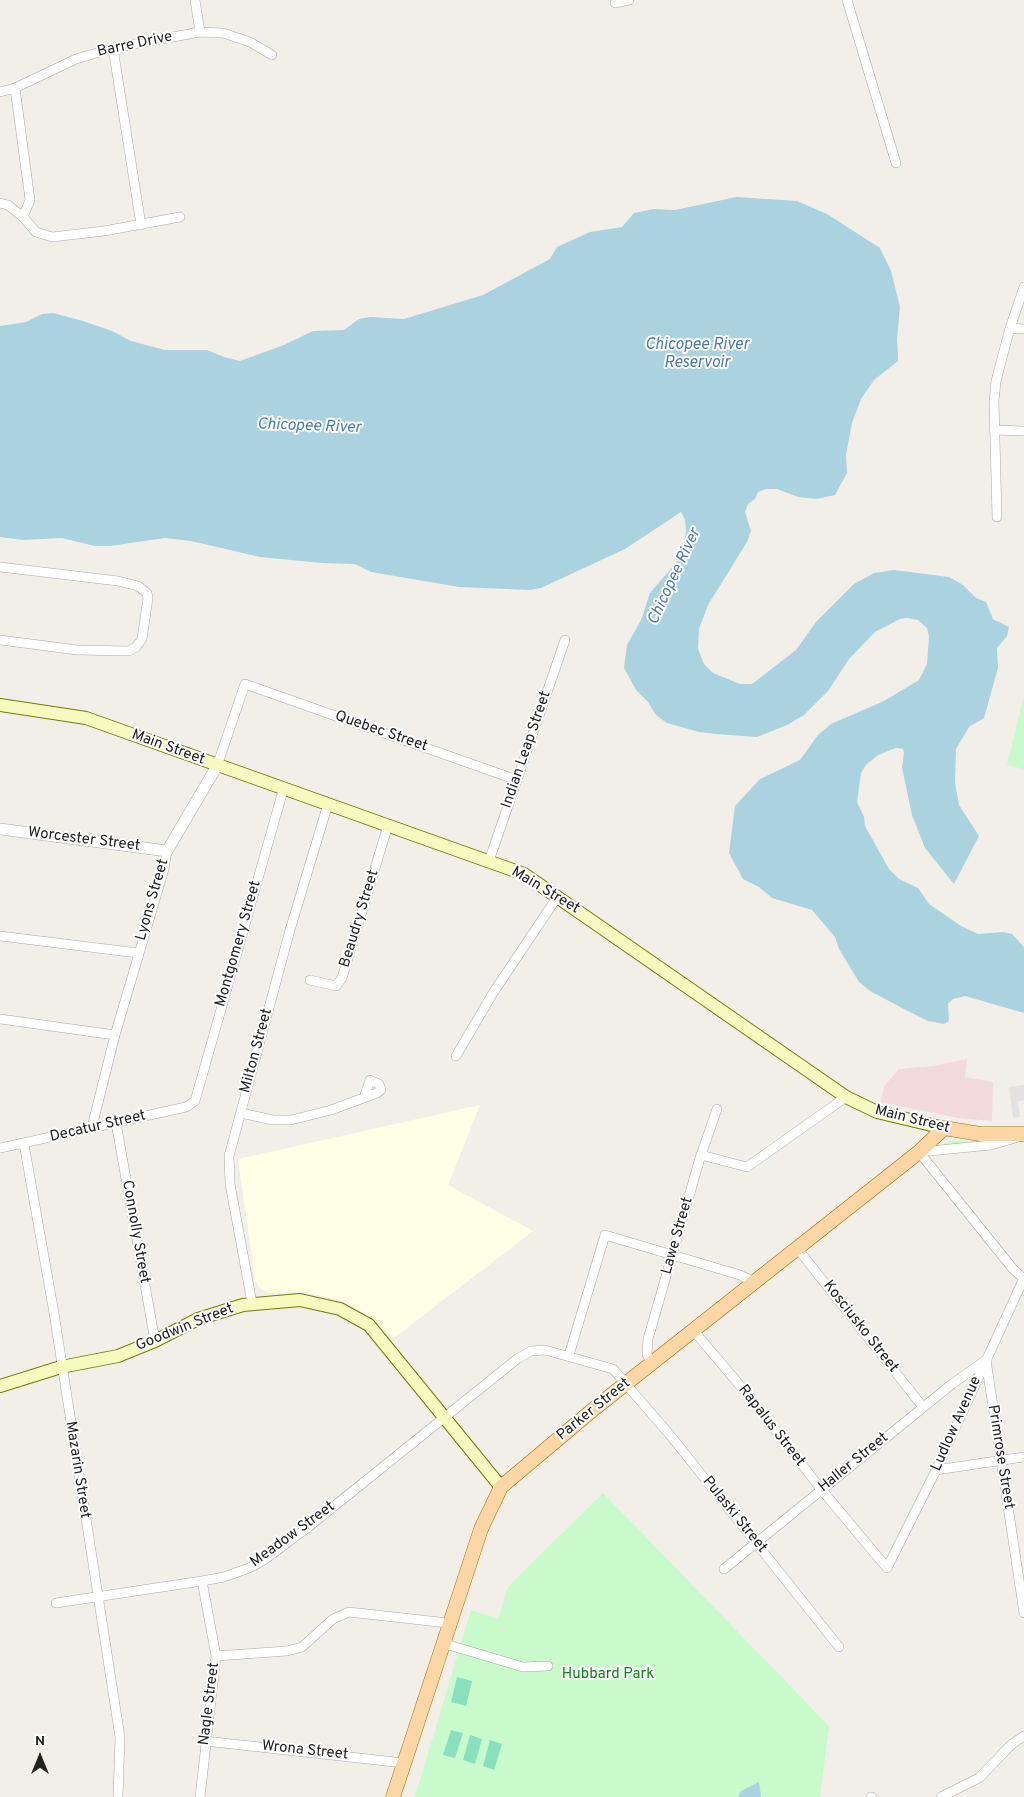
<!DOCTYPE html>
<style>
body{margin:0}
#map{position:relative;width:1024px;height:1797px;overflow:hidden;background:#f2efe9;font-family:Overpass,sans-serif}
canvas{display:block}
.north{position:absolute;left:15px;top:1732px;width:50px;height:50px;-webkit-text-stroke:4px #fff;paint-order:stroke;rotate:0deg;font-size:14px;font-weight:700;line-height:20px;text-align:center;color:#222}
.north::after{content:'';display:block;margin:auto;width:18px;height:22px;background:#222;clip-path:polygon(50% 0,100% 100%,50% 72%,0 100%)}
</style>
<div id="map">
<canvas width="1024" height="1797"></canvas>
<div class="north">N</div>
</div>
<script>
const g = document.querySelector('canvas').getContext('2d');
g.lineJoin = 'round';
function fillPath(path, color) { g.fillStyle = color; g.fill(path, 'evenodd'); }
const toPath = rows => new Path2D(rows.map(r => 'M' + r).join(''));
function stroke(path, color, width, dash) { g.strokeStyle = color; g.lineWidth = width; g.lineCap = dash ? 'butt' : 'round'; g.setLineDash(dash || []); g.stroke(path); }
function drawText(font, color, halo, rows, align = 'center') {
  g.font = font + ' Overpass,sans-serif'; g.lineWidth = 4; g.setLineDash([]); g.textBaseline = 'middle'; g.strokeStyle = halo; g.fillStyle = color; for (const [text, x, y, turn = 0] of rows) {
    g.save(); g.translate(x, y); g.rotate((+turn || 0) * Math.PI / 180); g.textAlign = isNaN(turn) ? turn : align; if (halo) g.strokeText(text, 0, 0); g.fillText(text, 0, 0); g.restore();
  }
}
const commercial = toPath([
 [967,1059,965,1077,993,1082,992,1121,958,1118,881,1102,884,1086,899,1069,934,1066]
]);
const education = toPath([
 [480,1105,448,1185,533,1231,394,1338,364,1313,336,1299,304,1292,269,1293,259,1288,255,1279,238,1159]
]);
const park = toPath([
 [1024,695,1024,769,1007,765],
 [950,1140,954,1140,979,1142,935,1149],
 [603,1493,829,1726,820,1797,415,1797,471,1610,498,1619,508,1587]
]);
const pitch = toPath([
 [457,1677,472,1681,466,1706,451,1702],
 [451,1730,463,1733,455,1758,443,1755],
 [470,1735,482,1739,475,1764,463,1760],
 [490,1740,502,1744,494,1770,483,1766]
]);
const parking = toPath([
 [1024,1085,1024,1100,1018,1102,1020,1117,1013,1118,1009,1087]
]);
const water = toPath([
 [736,197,797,201,827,214,880,248,891,271,900,307,897,339,898,355,898,361,874,380,861,399,852,423,846,455,847,473,835,495,816,499,798,497,777,489,766,489,758,492,755,499,748,504,745,512,751,531,747,542,708,605,699,629,698,649,704,664,713,673,740,684,752,684,796,650,816,622,854,584,874,573,894,570,949,577,963,585,976,598,986,602,993,619,1009,627,1007,636,997,648,998,668,984,718,969,727,956,749,955,783,959,805,979,836,954,884,925,848,912,815,902,768,904,753,903,749,896,748,878,755,866,765,861,773,857,802,864,817,865,826,889,869,899,879,918,888,929,904,961,926,978,934,1003,932,1012,934,1024,947,1024,1013,965,996,953,999,948,1004,949,1021,944,1024,928,1021,902,1008,870,991,859,982,839,949,835,937,812,910,772,898,759,887,743,879,729,853,735,806,760,779,800,760,818,735,831,724,884,701,919,680,927,664,929,636,927,628,918,620,907,618,900,619,875,632,849,659,828,691,804,715,787,725,757,737,716,734,699,732,667,723,656,715,648,702,636,690,624,668,627,645,641,620,650,593,682,556,686,531,685,520,681,512,625,549,541,588,530,590,459,587,371,572,355,564,322,563,260,557,191,541,165,538,110,546,95,546,62,538,23,540,0,537,0,326,26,322,42,314,53,313,83,321,112,331,131,341,165,350,207,350,224,357,240,361,284,345,313,331,344,330,359,319,370,317,404,319,483,295,550,259,557,247,590,232,622,227,634,213,654,209,675,210],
 [759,1782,761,1797,738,1797,741,1791]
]);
const minor = toPath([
 [195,0,200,32],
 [847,0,896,163],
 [615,3,629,0],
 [113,48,141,225],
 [15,88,30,200,23,217],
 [0,92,15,88,76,59,113,48,200,32,223,33,250,42,272,55],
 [0,203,8,205,23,217,36,232,52,237,104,231,180,217],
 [1010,328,1024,329],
 [994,430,1024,431],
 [997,517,994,401,996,381,1010,328,1024,287],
 [0,567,118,581,138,586,147,593,148,598,142,639,136,647,129,651,77,650,0,640],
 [217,766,245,684,517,780],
 [489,861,565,640],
 [0,936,138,953],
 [310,980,336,986,342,978,388,825],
 [0,1019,115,1035],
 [456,1056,493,993,558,896],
 [241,1113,273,1120,291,1120,331,1110,377,1093,381,1090,379,1084,370,1080,364,1098],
 [116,1123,155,1341],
 [92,1127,115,1035,164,869,167,851],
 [24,1144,54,1313,120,1737,118,1797],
 [0,1148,186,1107,195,1101,284,787],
 [919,1152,1013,1269,1024,1279],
 [919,1152,991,1145,1019,1137],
 [701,1155,747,1167,846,1097],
 [797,1248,923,1407],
 [252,1303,230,1184,229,1156,290,930,328,804],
 [693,1330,748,1395,821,1489,887,1568,936,1470,1024,1278],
 [569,1355,605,1235,740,1275,754,1282],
 [651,1364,647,1354,648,1339,700,1158,717,1109],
 [936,1470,1024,1457],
 [724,1569,952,1384,986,1360,1024,1613],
 [56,1603,202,1581,224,1577,249,1568,264,1560,307,1528,517,1359,531,1351,545,1350,613,1369,670,1435,839,1647],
 [442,1643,523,1667,548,1666],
 [216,1656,287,1651,302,1647,333,1619,349,1612,448,1623],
 [205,1741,404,1763],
 [200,1797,216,1656,202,1581],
 [871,1797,872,1797],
 [941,1797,979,1778,1012,1744,1024,1736]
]);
const tertiary = toPath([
 [0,829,167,851,217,766]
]);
const secondary = toPath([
 [0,705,86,718,524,874,846,1097,877,1112,944,1128],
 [0,1386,61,1367,118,1356,155,1341,198,1319,243,1305,300,1300,340,1309,369,1325,501,1487]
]);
const primary = toPath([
 [393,1797,481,1529,501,1487,595,1408,919,1152,944,1128,980,1134,1024,1134]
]);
const streetNames = [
 ["Barre Drive",135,45,-12],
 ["Quebec Street",381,732,19],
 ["Main Street",168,748,20],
 ["Indian Leap Street",527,750,-71],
 ["Worcester Street",84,840,7],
 ["Main Street",545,891,31],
 ["Lyons Street",153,900,-74],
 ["Beaudry Street",360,919,-73],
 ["Montgomery Street",239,944,-74],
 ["Milton Street",257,1051,-75],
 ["Main Street",912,1120,14],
 ["Decatur Street",98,1127,-13],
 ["Connolly Street",135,1232,80],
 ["Lawe Street",678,1236,-74],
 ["Kosciusko Street",860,1327,52],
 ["Goodwin Street",185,1328,-22],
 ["Parker Street",594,1410,-39],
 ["Ludlow Avenue",957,1424,-66],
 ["Rapalus Street",771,1426,52],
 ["Primrose Street",1000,1457,81],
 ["Haller Street",854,1463,-39],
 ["Mazarin Street",77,1470,81],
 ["Pulaski Street",734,1515,51],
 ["Meadow Street",293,1535,-36],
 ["Nagle Street",210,1704,-83],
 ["Wrona Street",305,1751,6]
];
const parkNames = [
 ["Hubbard Park",608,1675]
];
const waterNames = [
 ["Chicopee River",697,346],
 ["Reservoir",697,364],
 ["Chicopee River",309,427,2],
 ["Chicopee River",675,577,-65]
];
fillPath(commercial, '#f2dad9');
fillPath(education, '#ffffe5');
fillPath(park, '#c8facc');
fillPath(pitch, '#88e0be');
fillPath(parking, '#e2e2e2');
fillPath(water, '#aad3df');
stroke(minor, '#a9a9a9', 10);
stroke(tertiary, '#a9a9a9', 12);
stroke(secondary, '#707d05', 14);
stroke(primary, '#a06b00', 15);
stroke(minor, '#fff', 9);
stroke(tertiary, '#fff', 11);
stroke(secondary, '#f7fabf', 12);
stroke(primary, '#fcd6a4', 14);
drawText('15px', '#222', '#fff', streetNames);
drawText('15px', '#0c8416', '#fff', parkNames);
drawText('italic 16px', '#4a7aab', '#fff', waterNames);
</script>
